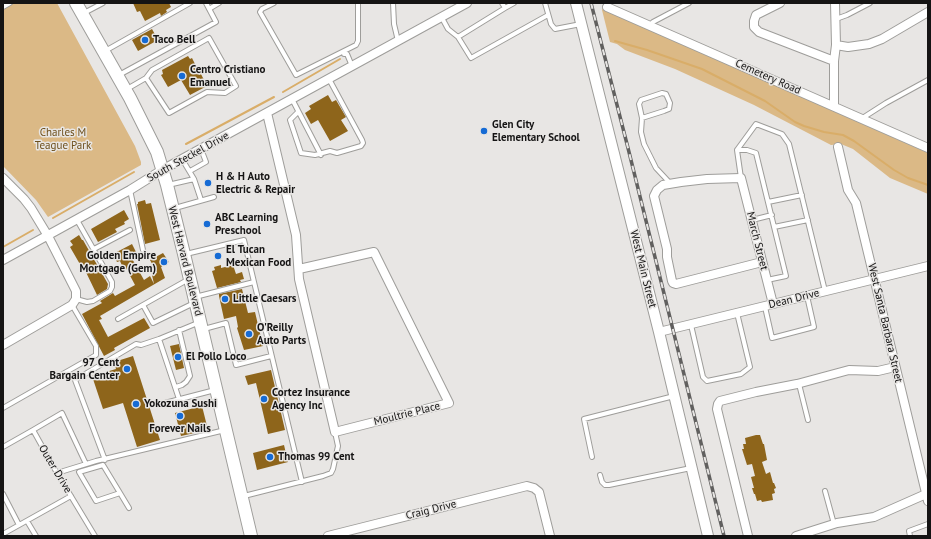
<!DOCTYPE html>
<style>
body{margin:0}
#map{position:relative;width:931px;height:539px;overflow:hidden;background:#e8e6e4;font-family:"PT Sans",sans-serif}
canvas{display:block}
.frame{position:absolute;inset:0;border:4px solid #151414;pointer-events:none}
</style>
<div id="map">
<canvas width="931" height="539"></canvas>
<div class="frame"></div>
</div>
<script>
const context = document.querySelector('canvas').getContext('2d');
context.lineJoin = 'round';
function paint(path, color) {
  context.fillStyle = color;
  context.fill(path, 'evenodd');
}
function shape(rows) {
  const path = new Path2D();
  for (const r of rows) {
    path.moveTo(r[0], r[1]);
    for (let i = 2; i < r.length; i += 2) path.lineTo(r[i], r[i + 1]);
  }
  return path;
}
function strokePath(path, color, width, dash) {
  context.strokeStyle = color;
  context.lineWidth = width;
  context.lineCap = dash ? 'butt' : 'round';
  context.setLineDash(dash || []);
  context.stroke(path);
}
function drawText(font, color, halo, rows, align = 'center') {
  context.font = font + ' "PT Sans",sans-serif';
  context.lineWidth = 3;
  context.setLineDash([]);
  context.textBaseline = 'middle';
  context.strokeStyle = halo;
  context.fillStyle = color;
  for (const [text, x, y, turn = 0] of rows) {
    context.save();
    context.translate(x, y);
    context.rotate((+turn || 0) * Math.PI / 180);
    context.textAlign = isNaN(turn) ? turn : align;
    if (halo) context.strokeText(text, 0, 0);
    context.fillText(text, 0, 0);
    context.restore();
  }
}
const green = shape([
 [3,3,57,3,135,146,141,162,141,165,48,217,36,200,3,166],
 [603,8,928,153,928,194,890,178,853,149,841,144,831,145,754,105,675,69,625,50,617,44,610,42,602,10]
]);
const stream = shape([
 [615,41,647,50,702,69,765,101,795,122,804,126,824,132,843,135,854,141,894,170,908,178,928,185],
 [283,92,340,59],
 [186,144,274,97],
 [53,218,134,172],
 [3,247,33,230]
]);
const building = shape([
 [133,3,169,3,171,7,166,10,167,12,161,16,160,13,145,21,140,11,137,12],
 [152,29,158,40,138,51,132,40],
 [188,56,190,59,192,58,195,64,194,65,199,75,201,74,207,86,190,95,181,80,168,87,161,75,163,74,162,70],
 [328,95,332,102,336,100,346,117,341,120,348,131,330,141,318,120,311,124,305,113,311,109,309,106],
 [145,200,146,204,151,203,160,240,145,244,137,204,138,204,138,202],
 [124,210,129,219,124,222,125,224,115,229,117,232,98,242,91,229],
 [79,235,82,240,83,240,108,284,107,289,97,295,83,266,81,266,70,247,73,245,70,241],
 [132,244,136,252,130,255,144,280,150,276,154,284,152,275,157,273,150,260,163,253,169,262,161,267,165,278,100,316,102,319,99,320,108,337,144,318,150,328,114,348,115,350,104,356,82,314,102,303,100,301,113,293,115,296,135,285,126,268,124,270,120,261,117,262,113,254],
 [221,265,221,268,233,265,236,274,242,272,244,279,240,280,241,282,217,288,212,271,215,270,214,267],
 [242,289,248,313,255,312,263,346,244,350,237,328,238,327,236,316,224,319,219,296,219,294],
 [179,344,184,368,176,370,170,346],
 [133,356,160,440,137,447,123,403,103,409,92,376,116,369,114,362],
 [271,370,285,430,268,434,256,383,248,385,245,376],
 [202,406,208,430,181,436,175,413],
 [756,435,760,435,763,444,764,444,767,460,762,462,766,474,770,472,773,483,774,483,776,488,774,489,775,493,772,494,773,500,762,502,761,500,757,501,755,494,754,494,752,488,754,488,751,477,755,476,752,464,747,465,742,449,744,449,743,444,746,444,745,438],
 [284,445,288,462,257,470,253,453]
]);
const service = shape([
 [274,3,262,9,260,12,296,75,356,45,358,41,358,3],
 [393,3,394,24,398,41],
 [545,3,551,24,555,29,581,24],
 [3,7,10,3],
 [505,8,514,3],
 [209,9,219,3],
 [84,13,103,3],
 [442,18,448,29,458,37,505,8,502,3],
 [836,19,847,15,870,3],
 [650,25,653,22,689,3],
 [458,37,471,58,548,15],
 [105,51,190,3],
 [344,54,347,54,352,66],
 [119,75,216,22,206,3],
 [127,89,146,78,152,70,209,38,236,86,225,93,207,92,169,113,146,78],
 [292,99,321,155],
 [298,112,290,120,301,153,315,155,330,151,337,153,361,146,363,143,362,140,329,79],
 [642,118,664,111,669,109,670,103,666,94,662,93,641,100,639,104,642,118,641,132,644,144,656,168,670,183],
 [861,119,886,103,928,80],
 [737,150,747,150,756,153,786,276,767,280],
 [182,159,194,179],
 [190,171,206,162,201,149],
 [741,178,737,150,756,124,782,134,789,144,825,291],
 [168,185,194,179,201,200],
 [130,190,143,250],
 [768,202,802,195],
 [175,208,214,197],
 [752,220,772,215],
 [774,227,808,220],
 [94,249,130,230],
 [186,254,244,240,254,282,195,297],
 [254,282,302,482],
 [76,299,87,302,93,301,110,291,112,287,112,282,77,220],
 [143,305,153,323,194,303],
 [765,307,772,338,814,327,807,296],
 [118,319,189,279],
 [691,325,703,377,707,381,741,374,750,367,737,313],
 [204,329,226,323,236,365,271,356],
 [159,339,179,399],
 [799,384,808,420],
 [176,387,182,385,186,382,190,376,179,330],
 [161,404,215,390],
 [3,408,96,355,96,346,72,305],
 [33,430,62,413,86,464],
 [3,447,33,430,57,473,95,536],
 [592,457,584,419,674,396],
 [105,460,75,380,136,344,141,345,159,339,200,322],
 [57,473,96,461,225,430],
 [600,475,602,482,605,485,609,485,691,468],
 [825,491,834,524],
 [120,493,96,501,79,472,103,465,120,493,129,508],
 [3,494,19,525],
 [244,496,323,476,331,473,333,469,338,446,335,432],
 [27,521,36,536],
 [3,534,71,496],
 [910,536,909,531,928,524]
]);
const minor = shape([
 [780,3,756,15,754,21,754,27,759,32,834,61],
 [607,7,928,148],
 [836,45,848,47,869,44,882,39,928,12],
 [834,106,834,61,836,45,835,3],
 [267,113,296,235,299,279,335,432,449,403,374,252,299,269],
 [838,147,848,190,856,203,928,501],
 [3,178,24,199,31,208,48,236,76,291,76,299,72,305,3,345],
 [3,260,130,190,162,170,467,3],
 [762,262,676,284,673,283,672,281,667,257,667,249,654,196,657,190,663,185,681,182,707,179,741,178,773,304],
 [659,332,928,266],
 [328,536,527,486,534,488,539,492,550,536],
 [748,536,717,409,718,404,720,401,756,392,797,384,849,370,878,371,895,367],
 [796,536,837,523,874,517,926,494]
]);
const tertiary = shape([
 [576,3,659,332,708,536]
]);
const primary = shape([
 [76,3,130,98,157,152,167,185,184,254,251,536]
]);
const rail = shape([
 [591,3,628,148,724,536]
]);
const markers = [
 [145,40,4,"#166bd4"],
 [182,76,4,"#166bd4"],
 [484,131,4,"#166bd4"],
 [208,183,4,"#166bd4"],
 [207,224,4,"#166bd4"],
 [218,256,4,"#166bd4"],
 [164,262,4,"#166bd4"],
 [225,299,4,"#166bd4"],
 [249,334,4,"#166bd4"],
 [178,357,4,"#166bd4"],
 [127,369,4,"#166bd4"],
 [264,399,4,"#166bd4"],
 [136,404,4,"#166bd4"],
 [180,416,4,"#166bd4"],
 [270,457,4,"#166bd4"]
];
const poiNames = [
 ["Taco Bell",153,40],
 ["Centro Cristiano",190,70],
 ["Emanuel",190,83],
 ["Glen City",492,125],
 ["Elementary School",492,138],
 ["H & H Auto",216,177],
 ["Electric & Repair",216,190],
 ["ABC Learning",215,218],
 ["Preschool",215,231],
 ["El Tucan",226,250],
 ["Mexican Food",226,263],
 ["Golden Empire",156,256,"right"],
 ["Mortgage (Gem)",156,269,"right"],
 ["Little Caesars",233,299],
 ["O'Reilly",257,328],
 ["Auto Parts",257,341],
 ["El Pollo Loco",186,357],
 ["97 Cent",119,363,"right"],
 ["Bargain Center",119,376,"right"],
 ["Cortez Insurance",272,393],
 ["Agency Inc",272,406],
 ["Yokozuna Sushi",144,404],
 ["Forever Nails",180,429,"center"],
 ["Thomas 99 Cent",278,457]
];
const streetNames = [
 ["Cemetery Road",768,77,24],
 ["South Steckel Drive",188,157,-29],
 ["March Street",757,241,76],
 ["West Harvard Boulevard",185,261,76],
 ["West Main Street",643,269,76],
 ["Dean Drive",794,299,-14],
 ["West Santa Barbara Street",885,323,77],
 ["Moultrie Place",407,414,-14],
 ["Outer Drive",55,469,59],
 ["Craig Drive",431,510,-14]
];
const parkNames = [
 ["Charles M",63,133],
 ["Teague Park",63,146]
];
paint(green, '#dbb986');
strokePath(stream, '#d9ad68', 2);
paint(building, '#8e651b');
strokePath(service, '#9e9d9a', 6);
strokePath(minor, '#9e9d9a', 10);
strokePath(tertiary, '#9e9d9a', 12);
strokePath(primary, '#9e9d9a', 14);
strokePath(service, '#fff', 4);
strokePath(minor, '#fff', 8);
strokePath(tertiary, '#fff', 10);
strokePath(primary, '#fff', 12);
strokePath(rail, '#61605f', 3.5);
strokePath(rail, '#e8e6e4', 2, [6]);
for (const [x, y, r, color] of markers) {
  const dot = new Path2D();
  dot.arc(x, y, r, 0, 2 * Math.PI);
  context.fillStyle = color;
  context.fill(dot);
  strokePath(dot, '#e8e6e4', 1.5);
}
drawText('bold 11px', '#151414', '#e8e6e4', poiNames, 'left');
drawText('11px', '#151414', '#e8e6e4', streetNames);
drawText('11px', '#6d4f1b', '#e8e6e4', parkNames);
</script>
